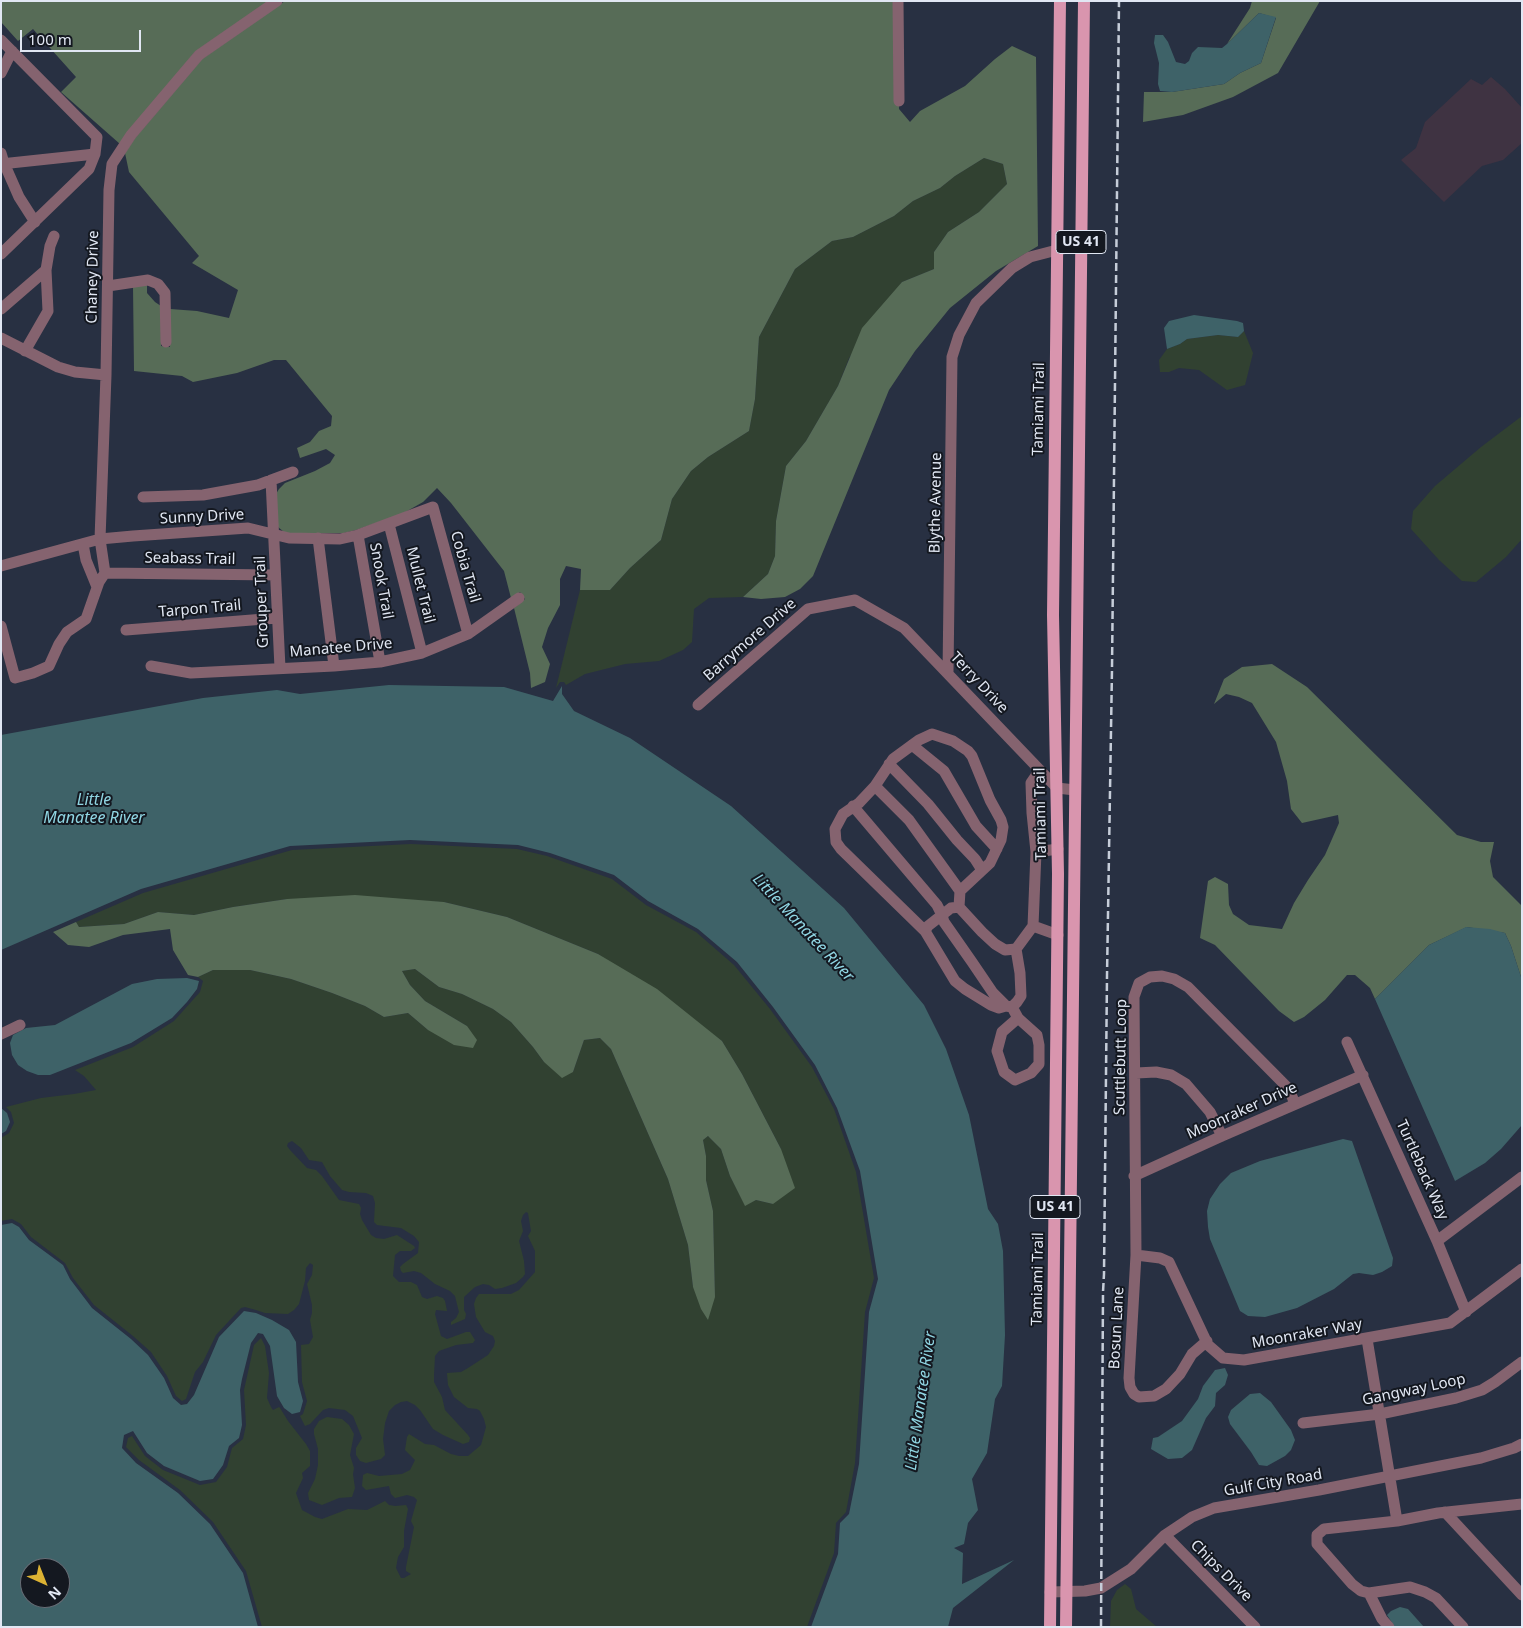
<!DOCTYPE html>
<style>
body{margin:0}
#map{position:relative;width:1523px;height:1628px;overflow:hidden;background:#283042;font-family:"Noto Sans",sans-serif}
canvas{display:block}
.frame{position:absolute;inset:0;border:2px solid #e1e7f3;pointer-events:none}
.north{position:absolute;left:20px;top:1558px;width:50px;height:50px;box-sizing:border-box;background:#141820;border:1px solid #666b74;border-radius:50%;rotate:136deg;font-size:14px;font-weight:700;line-height:20px;text-align:center;color:#e1e7f3}
.north::after{content:'';display:block;margin:auto;width:18px;height:22px;background:#dcb233;clip-path:polygon(50% 0,100% 100%,50% 72%,0 100%)}
.scale{position:absolute;left:20px;top:30px;width:121px;height:22px;box-sizing:border-box;border:2px solid #e1e7f3;border-top:0;padding-left:6px;font-size:15px;line-height:18px;white-space:nowrap;color:#e1e7f3;-webkit-text-stroke:4px #141820;paint-order:stroke}
</style>
<div id="map">
<canvas width="1523" height="1628"></canvas>
<div class="frame"></div>
<div class="north">N</div>
<div class="scale">100 m</div>
</div>
<script>
const context = document.querySelector('canvas').getContext('2d');
context.lineJoin = 'round';
function paint(path, color) {
  context.fillStyle = color;
  context.fill(path, 'evenodd');
}
function shape(rows) {
  const path = new Path2D();
  for (const r of rows) {
    path.moveTo(r[0], r[1]);
    for (let i = 2; i < r.length; i += 2) path.lineTo(r[i], r[i + 1]);
  }
  return path;
}
function strokePath(path, color, width, dash) {
  context.strokeStyle = color;
  context.lineWidth = width;
  context.lineCap = dash ? 'butt' : 'round';
  context.setLineDash(dash || []);
  context.stroke(path);
}
function drawText(font, color, halo, rows, align = 'center') {
  context.font = font + ' "Noto Sans",sans-serif';
  context.lineWidth = 4;
  context.setLineDash([]);
  context.textBaseline = 'middle';
  context.strokeStyle = halo;
  context.fillStyle = color;
  for (const [text, x, y, turn = 0] of rows) {
    context.save();
    context.translate(x, y);
    context.rotate((+turn || 0) * Math.PI / 180);
    context.textAlign = isNaN(turn) ? turn : align;
    if (halo) context.strokeText(text, 0, 0);
    context.fillText(text, 0, 0);
    context.restore();
  }
}
const industrial = shape([
 [1491,77,1505,89,1522,108,1522,143,1503,160,1482,166,1444,202,1401,160,1416,148,1425,122,1471,79,1482,85]
]);
const green = shape([
 [984,158,1003,164,1007,184,979,212,948,232,934,252,934,269,902,282,849,358,838,386,806,441,786,466,776,521,775,556,768,574,743,597,709,598,694,609,692,642,683,650,659,661,625,664,585,674,566,685,564,682,560,682,556,688,580,590,610,590,630,568,661,540,672,499,691,471,708,457,749,431,755,399,759,337,795,269,832,241,853,237,894,216,913,201,940,188,955,176],
 [1244,331,1253,353,1245,385,1227,390,1199,370,1179,368,1169,372,1160,372,1159,360,1167,349,1180,344,1187,339,1218,335,1238,337],
 [1522,416,1522,539,1506,557,1476,582,1462,581,1439,560,1411,529,1413,511,1435,486,1481,447],
 [411,844,517,849,547,856,612,879,646,905,696,932,734,965,770,1009,812,1067,834,1109,856,1172,874,1278,865,1312,855,1463,846,1512,836,1523,834,1553,807,1627,262,1627,246,1571,213,1522,180,1490,139,1460,126,1447,128,1438,132,1436,145,1456,163,1470,200,1485,216,1482,227,1467,232,1448,243,1439,246,1425,244,1390,254,1345,261,1338,265,1346,269,1373,267,1398,271,1407,273,1410,279,1407,280,1408,288,1421,306,1444,310,1451,310,1466,302,1473,303,1478,296,1493,302,1510,315,1517,322,1519,348,1509,367,1510,385,1501,389,1505,395,1506,406,1505,408,1509,404,1531,404,1547,398,1557,396,1568,401,1578,404,1578,411,1574,406,1571,406,1567,414,1527,411,1521,417,1500,414,1497,407,1495,395,1498,391,1494,389,1486,366,1490,362,1486,363,1475,367,1473,379,1476,402,1474,410,1470,415,1460,405,1450,407,1437,409,1434,425,1444,434,1445,451,1454,459,1456,468,1456,481,1445,486,1427,484,1419,480,1411,477,1409,468,1408,454,1397,448,1385,447,1373,461,1372,468,1368,488,1355,494,1346,495,1341,493,1336,485,1332,476,1317,474,1304,476,1298,479,1294,511,1294,519,1290,535,1272,535,1251,528,1236,531,1231,528,1213,526,1212,523,1215,521,1221,523,1231,519,1241,524,1261,525,1274,523,1277,516,1283,502,1288,495,1289,489,1285,483,1284,475,1287,464,1297,464,1310,466,1314,465,1319,451,1325,451,1322,456,1318,459,1312,455,1296,450,1291,435,1284,421,1273,414,1271,403,1273,401,1271,400,1267,403,1264,418,1253,419,1242,414,1236,401,1228,377,1225,374,1222,375,1203,373,1196,366,1193,349,1192,342,1190,330,1176,322,1162,309,1160,301,1148,292,1141,288,1143,287,1146,290,1150,307,1168,316,1170,322,1176,339,1200,359,1204,361,1208,360,1214,362,1220,371,1235,376,1238,384,1239,397,1235,414,1246,415,1248,411,1251,400,1251,395,1255,393,1276,399,1282,411,1282,417,1285,422,1297,427,1299,437,1296,443,1298,445,1301,447,1311,436,1310,435,1314,441,1336,447,1339,466,1332,470,1332,475,1340,473,1343,456,1345,439,1351,435,1356,434,1375,434,1382,442,1397,445,1410,468,1435,470,1438,469,1442,463,1444,443,1435,433,1429,420,1410,415,1405,407,1401,401,1402,395,1405,389,1411,385,1423,383,1439,385,1455,381,1459,366,1463,360,1461,356,1455,356,1448,362,1438,353,1416,345,1410,329,1408,323,1410,310,1424,305,1426,300,1416,303,1414,307,1401,302,1382,301,1345,309,1344,313,1337,310,1320,312,1313,312,1305,307,1284,312,1275,313,1265,310,1263,306,1268,305,1281,299,1304,294,1310,288,1314,265,1313,256,1310,245,1307,241,1308,216,1335,203,1362,195,1372,186,1399,182,1401,176,1396,167,1376,151,1352,133,1336,94,1305,73,1278,65,1263,31,1237,21,1224,12,1219,1,1221,1,1138,9,1133,14,1123,11,1112,6,1107,41,1098,74,1094,96,1090,84,1076,75,1070,133,1047,174,1021,200,992,203,981,198,977,213,970,250,970,291,979,332,993,365,1006,384,1017,408,1013,428,1030,467,1026,425,1001,410,985,402,971,415,969,439,987,462,994,493,1009,511,1022,533,1047,544,1062,573,1072,584,1040,600,1038,611,1049,668,1179,688,1245,693,1287,715,1297,713,1211,706,1180,706,1156,703,1140,708,1136,721,1149,730,1176,745,1205,756,1200,773,1204,781,1149,742,1074,722,1041,598,954,507,917,444,902,287,899,233,907,194,915,158,912,124,924,79,927,76,922,143,893,292,850],
 [327,1417,342,1419,349,1425,354,1434,350,1455,354,1468,353,1474,355,1488,352,1497,339,1498,322,1505,309,1500,308,1493,315,1479,318,1465,318,1449,314,1434,314,1429,319,1421],
 [1125,1584,1131,1589,1136,1609,1157,1627,1110,1627,1111,1601,1117,1590]
]);
const forest = shape([
 [1,1,269,1,195,52,120,144,61,92,76,77,33,29,18,41,1,22],
 [285,1,897,1,899,109,910,122,920,111,965,86,995,59,1012,46,1036,57,1038,246,996,271,950,308,915,351,889,390,813,576,800,589,785,597,761,599,743,597,768,574,775,556,776,521,786,466,806,441,838,386,862,328,902,282,934,269,934,252,948,232,979,212,1007,184,1003,164,984,158,955,176,940,188,913,201,894,216,853,237,832,241,795,269,759,337,755,399,749,431,708,457,691,471,672,499,661,540,630,568,610,590,580,590,581,569,566,566,560,579,560,605,548,628,542,647,550,664,545,682,531,688,530,673,514,608,525,599,520,592,511,598,504,571,451,503,437,488,423,502,402,514,356,530,344,533,288,533,284,532,278,527,276,494,279,489,285,483,315,471,330,463,335,455,326,449,300,458,297,448,310,442,319,431,331,426,332,416,286,360,274,360,237,373,193,382,182,376,134,371,133,286,147,285,147,293,155,302,161,306,161,346,170,347,170,309,197,311,229,318,238,290,192,263,199,256,129,172,125,153,135,138,202,59],
 [1252,1,1320,1,1278,73,1233,97,1183,115,1143,122,1144,92,1172,92,1224,84,1240,73,1261,63,1276,18,1259,13,1227,44,1250,8],
 [1272,664,1307,687,1457,835,1481,842,1494,842,1490,861,1493,877,1522,906,1522,980,1511,946,1505,933,1467,927,1429,945,1375,999,1370,988,1355,975,1347,975,1325,1000,1304,1017,1294,1022,1279,1011,1215,945,1200,938,1208,881,1215,877,1228,884,1229,905,1233,914,1249,925,1282,929,1294,903,1308,880,1325,855,1339,823,1338,815,1302,823,1291,809,1287,781,1276,742,1252,703,1239,697,1226,694,1214,704,1224,679,1242,667],
 [355,895,444,902,507,917,598,954,657,989,722,1041,742,1074,781,1149,795,1188,773,1204,756,1200,745,1206,730,1176,721,1149,708,1136,703,1140,706,1156,706,1180,713,1211,715,1297,708,1320,701,1309,693,1287,688,1245,668,1179,611,1049,600,1038,584,1040,573,1072,562,1078,544,1062,533,1047,511,1022,493,1009,462,994,439,987,415,969,402,971,410,985,425,1001,467,1026,477,1040,473,1048,454,1045,428,1030,408,1013,384,1017,365,1006,332,993,291,979,250,970,213,970,198,977,188,975,173,950,170,929,123,935,89,947,68,945,53,932,76,922,79,927,124,924,158,912,194,915,233,907,287,899]
]);
const water = shape([
 [1259,13,1276,17,1261,63,1240,73,1224,84,1172,92,1160,91,1158,84,1159,63,1154,43,1155,35,1163,35,1168,42,1176,62,1185,64,1189,61,1192,53,1198,47,1222,48,1227,44],
 [1194,315,1237,321,1243,323,1244,331,1238,337,1218,335,1187,339,1180,344,1167,349,1164,328,1169,321],
 [389,685,504,687,553,701,562,686,562,694,574,711,630,738,731,806,844,908,924,1005,946,1049,969,1115,988,1209,998,1224,1003,1251,1005,1335,1002,1386,995,1399,987,1453,972,1479,978,1510,968,1523,964,1544,954,1548,963,1553,962,1584,1014,1560,953,1608,948,1627,811,1627,838,1554,840,1523,849,1514,859,1464,869,1312,878,1279,860,1171,837,1108,815,1065,773,1007,737,962,698,929,648,901,614,875,550,853,518,845,410,840,290,846,141,889,1,950,1,735,203,698,277,690,300,694],
 [1466,927,1490,929,1505,933,1511,946,1522,980,1522,1125,1501,1149,1485,1163,1455,1181,1375,999,1429,945],
 [187,978,199,981,197,989,187,1002,172,1018,131,1043,50,1075,38,1075,27,1071,18,1065,12,1055,10,1043,13,1035,26,1028,55,1025,132,984,157,979],
 [1,1108,7,1113,10,1122,6,1131,1,1134],
 [1343,1139,1352,1141,1393,1258,1392,1266,1382,1272,1373,1275,1359,1273,1353,1274,1334,1289,1297,1308,1265,1317,1248,1316,1240,1311,1210,1239,1208,1227,1207,1211,1210,1199,1220,1184,1231,1173,1260,1161],
 [12,1223,19,1227,29,1240,63,1265,70,1279,92,1308,131,1339,148,1355,164,1378,173,1398,181,1405,187,1404,194,1395,219,1337,244,1311,256,1313,272,1320,289,1330,296,1342,298,1382,303,1401,300,1412,292,1414,284,1408,277,1396,270,1346,263,1334,258,1333,251,1343,242,1379,240,1390,242,1425,239,1438,229,1446,223,1465,213,1479,200,1481,164,1466,147,1453,133,1431,124,1435,122,1448,136,1463,178,1493,210,1524,243,1573,258,1627,1,1627,1,1225],
 [30,1568,60,1568,60,1598,30,1598],
 [1225,1368,1228,1375,1225,1385,1216,1393,1215,1406,1206,1418,1192,1450,1182,1458,1168,1459,1151,1449,1153,1438,1158,1437,1182,1421,1198,1399,1203,1386,1215,1370],
 [1260,1393,1271,1402,1291,1430,1295,1440,1291,1450,1285,1456,1267,1466,1259,1465,1251,1452,1230,1424,1228,1417,1231,1410,1250,1394],
 [1400,1607,1408,1609,1424,1627,1395,1627,1387,1615,1391,1611]
]);
const minor = shape([
 [898,1,899,101],
 [1,40,97,137,95,154,89,169,1,254],
 [1,73,12,51],
 [1,153,4,163,19,197,35,222],
 [1,164,95,154],
 [108,286,148,280,158,284,165,293,166,342],
 [1,309,46,270],
 [1,338,58,367,75,372,106,375],
 [25,351,48,311,46,270,50,246,54,236],
 [271,480,280,668],
 [143,497,203,495,258,485,293,472],
 [389,524,422,653],
 [358,535,380,662],
 [318,538,334,666],
 [83,544,86,560,97,587],
 [1,566,100,539,133,536,248,528,289,538,340,539,358,535,433,507,468,634],
 [105,573,275,575],
 [1,626,15,678,33,673,49,666,59,644,67,632,86,619,99,582,105,573,100,539,106,375,109,190,112,164,131,135,199,55,277,1],
 [126,630,277,618],
 [151,666,191,673,334,666,380,662,422,653,468,634,519,598],
 [948,673,952,357,959,335,976,303,1012,268,1030,257,1057,250,1081,245],
 [698,705,808,609,855,600,904,628,1057,788,1075,790],
 [912,745,944,771,976,826,997,849],
 [889,764,928,804,957,840,975,859,982,870],
 [875,786,909,820,960,891],
 [853,806,937,905,942,915,928,926,925,931,955,981,965,989,991,1005,999,1008,1006,1006],
 [1036,852,1032,813,1031,783,1040,770],
 [1033,926,1036,852,1058,849],
 [925,931,841,849,836,842,835,829,843,814,859,803,875,786,893,759,919,740,932,734,953,741,968,751,972,756,990,800,1001,820,1003,827,1001,840,990,863,960,891,959,907],
 [1016,949,1020,973,1021,996,1017,1002,1012,1007,1006,1006,993,993,972,962,944,922,942,915,951,908,959,907,982,932,995,944,1005,950,1016,949,1033,926,1058,935],
 [1012,1007,1018,1018,1037,1035,1039,1045,1039,1064,1031,1073,1015,1080,1004,1072,997,1051,1002,1032,1018,1018],
 [1,1034,20,1025],
 [1347,1042,1437,1241,1466,1312],
 [1136,1073,1156,1072,1171,1075,1186,1084,1210,1112,1222,1136],
 [1134,1176,1222,1136,1363,1075],
 [1437,1241,1522,1177],
 [1136,1255,1160,1258,1169,1262,1208,1345,1223,1358,1244,1360,1450,1323,1522,1269],
 [1367,1339,1397,1521],
 [1207,1341,1192,1354,1180,1374,1166,1389,1154,1396,1139,1397,1134,1394,1130,1387,1129,1378,1136,1255,1134,997,1139,983,1150,977,1162,976,1174,979,1188,987,1289,1089,1295,1104],
 [1303,1423,1380,1414,1456,1398,1482,1390,1495,1382,1522,1362],
 [1445,1512,1522,1595],
 [1165,1535,1255,1627],
 [1050,1592,1085,1591,1101,1588,1131,1569,1165,1535,1192,1517,1214,1508,1319,1490,1481,1458,1514,1448,1522,1444],
 [1369,1593,1410,1587,1425,1592,1436,1598,1463,1627],
 [1389,1627,1382,1619,1369,1593,1361,1591,1352,1584,1317,1544,1317,1535,1324,1529,1397,1521,1438,1513,1522,1504]
]);
const major = shape([
 [1050,1627,1058,874,1053,615,1060,1],
 [1066,1627,1084,1]
]);
const rail = shape([
 [1101,1627,1103,1292,1104,1274,1107,976,1112,669,1119,1]
]);
const shields = [
 [1081,242,50],
 [1055,1207,50]
];
const shieldNames = [
 ["US 41",1081,242],
 ["US 41",1055,1207]
];
const streetNames = [
 ["Chaney Drive",93,277,-89],
 ["Tamiami Trail",1039,409,-89],
 ["Blythe Avenue",936,503,-89],
 ["Sunny Drive",202,517,-3],
 ["Seabass Trail",190,559,1],
 ["Cobia Trail",465,567,74],
 ["Snook Trail",381,581,80],
 ["Mullet Trail",420,585,76],
 ["Grouper Trail",262,602,-92],
 ["Tarpon Trail",200,609,-5],
 ["Barrymore Drive",750,640,-41],
 ["Manatee Drive",341,648,-5],
 ["Terry Drive",979,683,47],
 ["Tamiami Trail",1041,814,-91],
 ["Scuttlebutt Loop",1121,1057,-89],
 ["Moonraker Drive",1242,1111,-24],
 ["Turtleback Way",1422,1170,66],
 ["Tamiami Trail",1038,1279,-89],
 ["Bosun Lane",1117,1328,-87],
 ["Moonraker Way",1307,1334,-10],
 ["Gangway Loop",1414,1390,-12],
 ["Gulf City Road",1273,1483,-10],
 ["Chips Drive",1221,1571,45]
];
const waterNames = [
 ["Little",94,800],
 ["Manatee River",94,818],
 ["Little Manatee River",803,928,47],
 ["Little Manatee River",921,1401,-82]
];
paint(industrial, '#3f3342');
paint(green, '#314131');
paint(forest, '#576c57');
paint(water, '#3e6268');
strokePath(minor, '#85636f', 11);
strokePath(major, '#d995ae', 12);
strokePath(rail, '#c6cdd9', 2.5, [8, 4]);
for (const [x, y, w] of shields) {
  const box = new Path2D();
  box.roundRect(x - w / 2, y - 11.5, w, 23, 4);
  context.fillStyle = '#141820';
  context.fill(box);
  strokePath(box, '#e1e7f3', 1);
}
drawText('bold 14px', '#e1e7f3', null, shieldNames);
drawText('15px', '#e1e7f3', '#141820', streetNames);
drawText('italic 16px', '#90d6e3', '#141820', waterNames);
</script>
